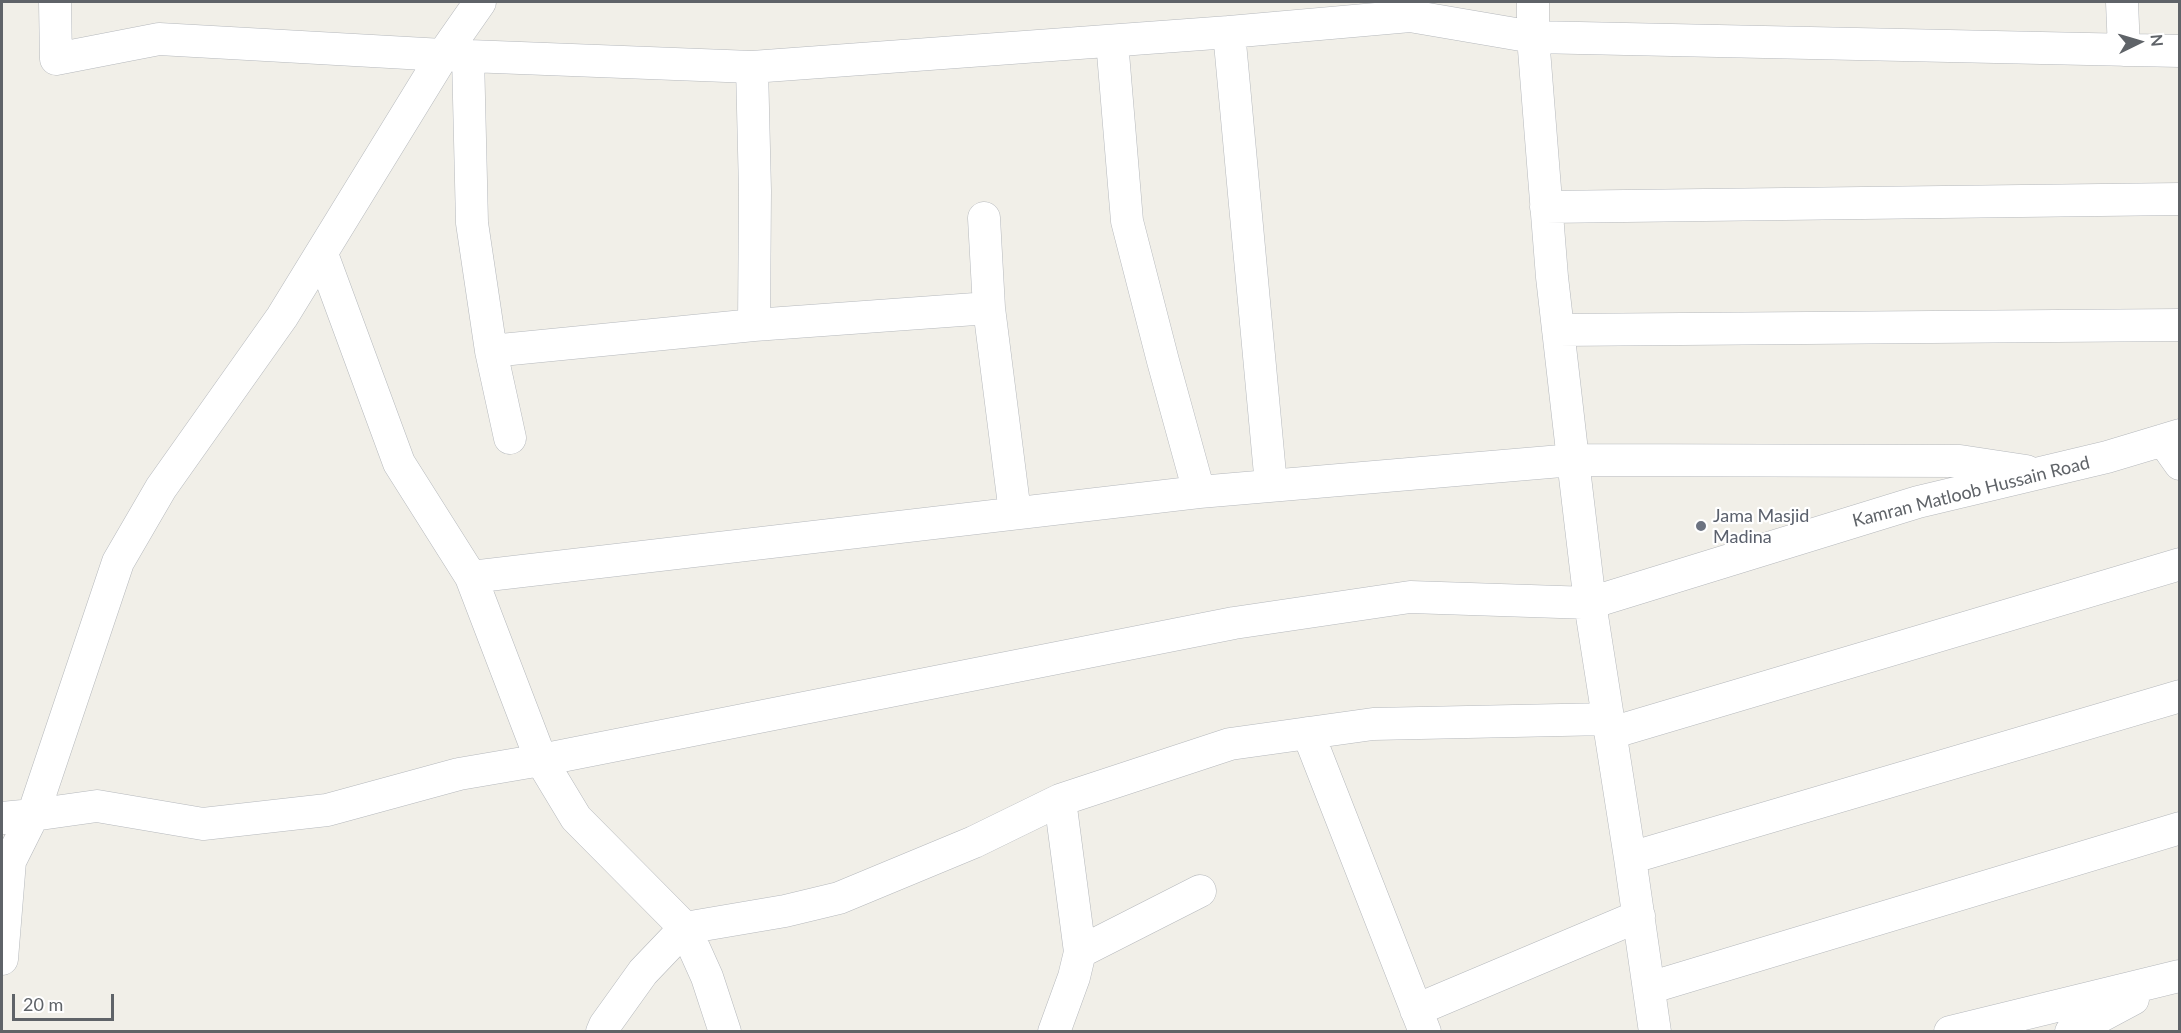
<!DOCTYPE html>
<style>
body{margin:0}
#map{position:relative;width:2181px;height:1033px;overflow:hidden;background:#f1efe8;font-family:Lato,sans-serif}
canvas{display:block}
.frame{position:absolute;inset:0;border:3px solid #5f6368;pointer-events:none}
.north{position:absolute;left:2109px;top:12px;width:60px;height:60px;-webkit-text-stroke:4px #fff;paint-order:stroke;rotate:85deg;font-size:16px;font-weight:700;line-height:24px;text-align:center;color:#5f6368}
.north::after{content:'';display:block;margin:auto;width:21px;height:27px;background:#5f6368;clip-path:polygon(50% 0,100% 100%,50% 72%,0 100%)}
.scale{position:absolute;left:12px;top:994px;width:102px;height:27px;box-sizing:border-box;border:3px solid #5f6368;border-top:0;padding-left:8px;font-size:18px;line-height:21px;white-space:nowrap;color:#5f6368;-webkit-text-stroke:4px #fff;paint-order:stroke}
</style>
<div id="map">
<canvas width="2181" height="1033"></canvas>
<div class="frame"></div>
<div class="north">N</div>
<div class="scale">20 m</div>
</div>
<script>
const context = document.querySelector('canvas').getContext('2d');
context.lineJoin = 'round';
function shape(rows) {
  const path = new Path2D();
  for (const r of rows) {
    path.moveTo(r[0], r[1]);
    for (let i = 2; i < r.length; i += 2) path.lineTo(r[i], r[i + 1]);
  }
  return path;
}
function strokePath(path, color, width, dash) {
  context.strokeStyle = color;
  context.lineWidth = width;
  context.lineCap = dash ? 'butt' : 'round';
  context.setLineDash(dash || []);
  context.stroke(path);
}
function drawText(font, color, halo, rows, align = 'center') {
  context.font = font + ' Lato,sans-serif';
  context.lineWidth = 4.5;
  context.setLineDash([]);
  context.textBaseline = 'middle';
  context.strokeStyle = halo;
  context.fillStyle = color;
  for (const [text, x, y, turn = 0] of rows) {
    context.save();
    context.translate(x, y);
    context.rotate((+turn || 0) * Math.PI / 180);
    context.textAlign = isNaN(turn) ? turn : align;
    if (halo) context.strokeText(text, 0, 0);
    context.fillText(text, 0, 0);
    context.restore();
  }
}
const street = shape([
 [55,2,56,59,159,39,443,55,752,67,1229,32,1410,16,1533,37,2180,51],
 [1533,2,1533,37,1552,277,1573,460,1590,603,1630,858,1655,1032],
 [2122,2,2124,50],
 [1229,32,1271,485],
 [1112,41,1127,221,1163,361,1199,492],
 [468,56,472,223,491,351,510,438],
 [752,67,755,191,754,325],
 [1546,207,2180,199],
 [984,218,989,308,1015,513],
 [322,254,399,463,471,577,541,760,576,818,685,928,707,977,725,1032],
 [1558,330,2180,325],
 [491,351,754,325,989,308],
 [2163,440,2180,464],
 [471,577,1199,492,1573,460,1960,461,2026,471],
 [1308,733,1425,1032],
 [1611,733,2180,564],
 [2,818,33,815,97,806,203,824,327,810,459,774,541,760,1234,623,1410,597,1590,603,1918,502,2107,457,2180,435],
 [1630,858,2180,696],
 [1080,952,1200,891],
 [2,959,10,861,33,815,118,562,161,488,282,317,443,55,480,2],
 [1649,988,2180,828],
 [1416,1010,1639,916],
 [602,1032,605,1025,643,972,685,928,785,911,839,898,974,842,1060,800,1230,744,1373,724,1608,719],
 [1054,1032,1074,977,1080,952,1060,800],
 [1950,1032,2179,976],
 [2071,1032,2133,999]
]);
const markers = [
 [1701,526,6,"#6b7280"]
];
const streetNames = [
 ["Kamran Matloob Hussain Road",1971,492,-14]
];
const worshipNames = [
 ["Jama Masjid",1713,516],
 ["Madina",1713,537]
];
strokePath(street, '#b5b8bc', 33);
strokePath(street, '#fff', 32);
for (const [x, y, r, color] of markers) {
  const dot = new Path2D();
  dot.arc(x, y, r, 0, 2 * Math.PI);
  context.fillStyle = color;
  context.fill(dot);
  strokePath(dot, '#fff', 2);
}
drawText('18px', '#5f6368', '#fff', streetNames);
drawText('18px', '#5b616d', '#fff', worshipNames, 'left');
</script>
